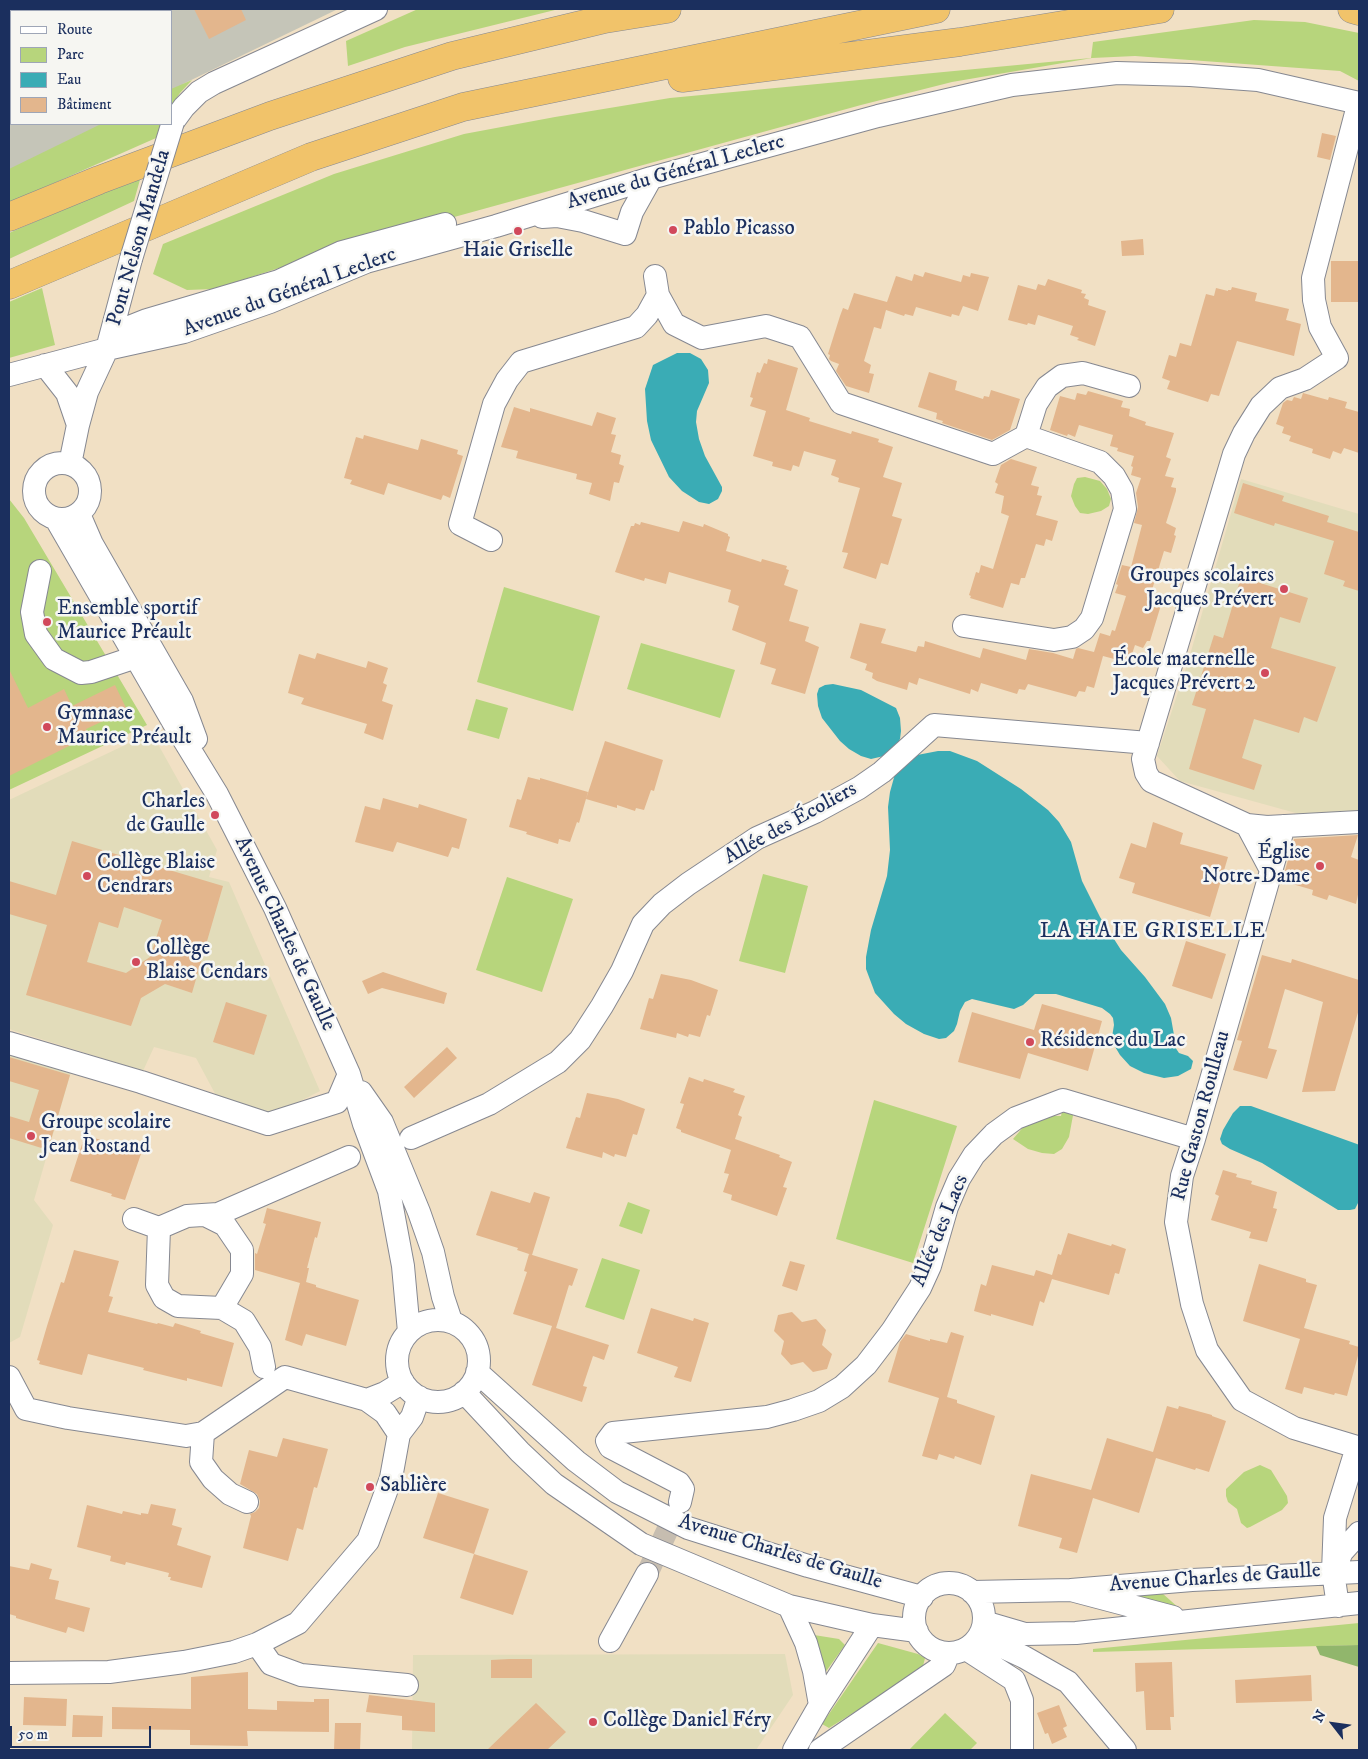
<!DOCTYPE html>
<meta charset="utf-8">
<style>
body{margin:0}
#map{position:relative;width:1368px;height:1759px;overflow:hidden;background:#f1e0c4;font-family:"IM FELL DW Pica",serif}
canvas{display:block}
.frame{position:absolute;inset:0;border:10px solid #1b2f5e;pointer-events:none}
.legend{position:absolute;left:10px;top:10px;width:162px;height:115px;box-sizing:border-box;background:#f6f6f2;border:1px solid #9ea6b7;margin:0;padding:6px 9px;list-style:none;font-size:15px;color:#1b2f5e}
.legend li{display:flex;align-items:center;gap:10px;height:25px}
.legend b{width:25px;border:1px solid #9ea6b7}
.north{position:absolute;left:1308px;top:1699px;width:50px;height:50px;-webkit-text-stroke:4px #f6f6f2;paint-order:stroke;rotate:300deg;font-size:14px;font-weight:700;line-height:20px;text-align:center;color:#1b2f5e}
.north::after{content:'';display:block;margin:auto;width:18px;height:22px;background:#1b2f5e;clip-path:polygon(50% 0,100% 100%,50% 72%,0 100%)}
.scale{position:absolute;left:10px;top:1726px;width:141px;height:22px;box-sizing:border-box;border:2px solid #1b2f5e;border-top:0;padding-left:6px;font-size:15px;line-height:18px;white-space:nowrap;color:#1b2f5e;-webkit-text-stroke:4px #f6f6f2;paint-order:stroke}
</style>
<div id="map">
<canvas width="1368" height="1759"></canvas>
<div class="frame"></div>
<ul class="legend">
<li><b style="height:6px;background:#fff"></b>Route</li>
<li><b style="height:14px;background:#b7d57c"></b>Parc</li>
<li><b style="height:14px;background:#3aacb5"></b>Eau</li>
<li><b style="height:14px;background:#e3b68d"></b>Bâtiment</li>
</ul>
<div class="north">N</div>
<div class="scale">50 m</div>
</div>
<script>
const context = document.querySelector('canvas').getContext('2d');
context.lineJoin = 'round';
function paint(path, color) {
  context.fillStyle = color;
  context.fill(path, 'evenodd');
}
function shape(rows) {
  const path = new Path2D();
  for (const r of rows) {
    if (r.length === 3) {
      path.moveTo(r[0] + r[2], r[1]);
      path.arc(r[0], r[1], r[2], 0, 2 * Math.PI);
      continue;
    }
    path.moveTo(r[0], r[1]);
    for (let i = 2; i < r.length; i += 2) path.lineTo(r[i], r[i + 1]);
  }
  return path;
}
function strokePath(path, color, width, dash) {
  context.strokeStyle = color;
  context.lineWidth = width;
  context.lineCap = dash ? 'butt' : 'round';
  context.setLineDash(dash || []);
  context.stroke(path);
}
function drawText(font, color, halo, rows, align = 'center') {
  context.font = font + ' "IM FELL DW Pica",serif';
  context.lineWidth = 5;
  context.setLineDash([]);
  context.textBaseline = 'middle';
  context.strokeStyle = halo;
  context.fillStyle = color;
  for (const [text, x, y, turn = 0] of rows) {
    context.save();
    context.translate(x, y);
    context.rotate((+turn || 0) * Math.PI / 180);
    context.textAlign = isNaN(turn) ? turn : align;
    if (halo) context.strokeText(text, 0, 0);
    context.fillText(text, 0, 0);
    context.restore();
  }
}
const built = shape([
 [1241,479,1359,514,1359,811,1303,815,1180,781,1157,756,1187,665],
 [140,738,159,746,217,850,209,877,229,882,320,1091,275,1114,219,1101,196,1058,154,1047,143,1071,9,1029,9,800],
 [9,1051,71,1072,34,1200,53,1225,20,1337,9,1343],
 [785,1654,793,1695,756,1750,412,1750,413,1655]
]);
const industrial = shape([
 [9,9,338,9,183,84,171,96,171,11,11,11,11,124,145,124,9,188]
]);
const green = shape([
 [418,9,559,9,405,47,348,66,346,41],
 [1254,20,1305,22,1359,33,1359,81,1340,71,1135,56,1092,58,952,82,861,105,338,249,214,289,187,290,153,274,163,244,334,174,464,134,555,117,670,98,1091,58,1093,42],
 [192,80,180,93,171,106,171,89],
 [101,124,161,124,156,138,9,203,9,169],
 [141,176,134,201,9,259,9,233],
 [42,288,55,345,9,358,9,302],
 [1085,477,1100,481,1107,489,1111,499,1109,506,1101,511,1088,514,1080,513,1075,506,1071,496,1074,484,1077,478],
 [9,499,24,518,147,725,9,790],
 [504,587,600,616,573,711,477,682],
 [641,643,735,670,720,718,627,689],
 [476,699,508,708,499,739,467,730],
 [763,874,808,886,785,973,739,961],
 [507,877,573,899,542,992,476,970],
 [874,1100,957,1126,913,1263,836,1239],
 [1063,1107,1074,1110,1069,1137,1062,1149,1054,1154,1042,1153,1028,1149,1013,1139,1025,1125,1048,1116,1061,1116],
 [628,1202,650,1210,642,1234,619,1226],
 [602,1258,640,1270,624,1320,585,1307],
 [1260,1465,1271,1470,1287,1496,1288,1503,1282,1510,1250,1527,1247,1528,1241,1523,1237,1509,1228,1502,1226,1496,1226,1489,1244,1472],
 [1125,1593,1162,1593,1180,1609],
 [1359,1623,1359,1645,1093,1652,1093,1649],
 [814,1635,839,1639,845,1645,822,1677],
 [878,1643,918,1654,925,1658,922,1670,829,1728,822,1724],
 [945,1713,977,1743,970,1750,909,1750]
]);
const forest = shape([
 [1359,1645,1359,1667,1320,1655,1316,1646]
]);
const water = shape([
 [677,353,690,353,701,359,708,370,709,383,697,411,696,422,699,439,705,456,722,487,722,491,718,499,709,504,699,502,682,491,669,477,651,440,647,421,645,389,653,365],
 [833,684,861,690,896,708,900,718,901,731,900,739,895,749,884,756,871,759,861,756,849,749,840,741,822,718,818,706,817,694,819,688,825,685],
 [938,751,950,751,977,761,1021,789,1048,810,1059,822,1071,842,1082,881,1100,917,1121,950,1145,977,1165,1004,1171,1018,1174,1035,1175,1047,1179,1053,1188,1056,1193,1061,1191,1069,1178,1076,1164,1078,1144,1073,1130,1066,1120,1055,1114,1045,1112,1037,1114,1025,1113,1018,1110,1014,1102,1008,1056,994,1035,994,1023,1005,1014,1009,972,999,965,1002,960,1011,957,1024,954,1031,946,1038,939,1039,924,1034,906,1024,894,1014,875,993,866,969,866,957,871,930,887,876,890,850,888,807,890,792,895,774,912,756],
 [1240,1106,1251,1106,1357,1144,1359,1145,1359,1201,1355,1209,1350,1210,1338,1210,1262,1163,1230,1149,1222,1144,1220,1139,1223,1130,1233,1113]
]);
const building = shape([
 [194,9,241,9,246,20,209,39],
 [1322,133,1336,136,1330,160,1317,157],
 [1143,239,1144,255,1122,256,1121,241],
 [1331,261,1359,261,1359,302,1331,302],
 [925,272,961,282,963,275,970,277,971,273,989,277,978,311,963,306,959,316,952,314,951,317,916,307,913,316,905,314,904,316,886,310,881,329,874,327,864,361,871,365,869,373,874,374,869,393,846,386,836,371,839,364,831,361,829,359,830,355,828,354,840,316,843,308,848,310,854,293,887,302,896,276,912,281,914,274,923,277],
 [1048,279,1082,290,1081,293,1086,294,1084,298,1089,300,1088,305,1106,311,1095,346,1077,340,1079,338,1070,335,1073,326,1038,315,1035,325,1028,323,1027,325,1008,320,1018,285,1036,290,1038,284,1045,286],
 [1232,287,1257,293,1255,301,1289,309,1286,320,1301,324,1294,356,1237,341,1219,396,1211,394,1208,402,1167,389,1170,381,1162,378,1169,355,1176,357,1180,343,1191,346,1206,294,1214,296,1216,288,1228,291,1228,290,1231,290],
 [768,359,798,368,786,410,810,418,809,421,851,434,852,431,879,439,878,442,893,447,883,477,902,483,892,516,902,519,888,565,881,563,876,579,843,568,848,553,842,552,860,488,838,482,839,478,831,475,836,460,804,451,799,467,793,465,791,471,772,466,773,462,753,456,766,411,750,406,753,398,750,397,757,372,760,373,764,363,767,364],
 [929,372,957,381,955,390,983,399,984,396,989,397,991,390,1020,399,1010,430,992,440,942,423,943,421,936,419,937,413,918,407],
 [1088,391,1123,401,1121,407,1130,409,1129,416,1146,422,1145,425,1174,433,1166,457,1171,459,1165,476,1174,478,1171,487,1176,488,1176,491,1166,523,1176,528,1174,535,1176,536,1171,553,1164,551,1151,593,1158,596,1156,604,1161,605,1150,641,1147,641,1143,648,1135,645,1129,663,1103,656,1094,688,1087,686,1085,692,1079,691,1076,697,1028,684,1025,690,1019,689,1017,694,981,683,978,692,971,689,970,694,919,678,917,685,909,682,907,690,877,681,872,678,873,673,865,670,867,664,850,658,860,623,886,629,881,643,916,652,918,646,924,647,925,641,980,658,983,648,1026,660,1029,649,1053,653,1073,659,1076,649,1078,648,1094,652,1100,633,1110,636,1112,630,1115,631,1126,596,1115,593,1118,585,1116,584,1122,565,1131,567,1142,525,1134,523,1138,507,1136,493,1141,478,1131,475,1133,467,1131,466,1134,456,1117,451,1118,448,1110,446,1113,435,1079,425,1075,437,1068,434,1067,436,1050,430,1060,396,1075,400,1077,393,1086,395],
 [1303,393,1328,400,1329,397,1347,402,1345,408,1359,412,1359,453,1344,448,1341,454,1333,451,1330,459,1312,453,1313,449,1289,441,1291,436,1282,433,1284,427,1276,424,1283,403,1287,400,1292,401,1294,397,1301,399],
 [514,407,530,412,530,408,592,426,597,412,616,418,611,434,616,435,611,452,621,455,619,464,624,466,619,483,614,482,610,501,589,494,592,483,576,479,577,474,516,458,518,451,501,447],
 [364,435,418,450,421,439,458,450,457,454,463,456,450,498,443,495,441,500,388,483,384,495,350,484,352,480,344,478,356,437,363,439],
 [1011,459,1037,467,1031,485,1039,487,1037,495,1042,496,1036,515,1058,521,1052,541,1046,539,1044,546,1036,544,1025,578,1021,578,1019,585,1011,583,1003,608,970,598,971,596,969,595,976,572,979,573,981,565,993,569,1009,516,1001,513,1004,496,995,493,998,484,995,482,1001,465],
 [1243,483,1284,496,1282,501,1329,516,1327,522,1359,532,1359,591,1343,586,1345,581,1324,574,1334,541,1275,523,1274,526,1234,513],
 [683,521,703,527,704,524,728,534,728,536,730,537,726,551,761,562,762,559,787,566,786,569,789,570,784,585,798,590,789,621,809,627,805,641,819,647,805,694,771,684,776,669,760,664,766,643,732,630,739,606,728,602,731,590,669,572,666,584,645,578,644,581,615,572,631,526,634,526,635,523,640,525,641,522,679,532],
 [1241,577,1308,598,1300,623,1280,617,1271,648,1336,667,1317,722,1304,717,1299,733,1254,719,1242,758,1262,765,1254,790,1189,769,1206,709,1192,705,1214,635,1223,638],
 [317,653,366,668,368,661,388,668,383,683,387,685,382,701,393,705,383,740,364,733,367,724,301,704,304,698,288,693,299,654,315,659],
 [9,669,28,708,64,689,72,706,115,685,127,710,86,729,89,736,9,776],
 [605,741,663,760,654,791,651,790,644,810,636,808,635,811,617,805,617,808,586,799],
 [528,777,540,780,540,778,588,792,579,823,577,822,570,842,559,839,558,844,526,834,527,832,509,827,517,799,521,800],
 [383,798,418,808,419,804,467,819,459,849,452,847,448,857,397,842,393,852,355,842,365,806,380,810],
 [1153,822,1183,833,1180,844,1228,857,1210,917,1132,893,1135,883,1119,878,1131,843,1146,848],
 [1358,835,1351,857,1359,860,1359,890,1356,904,1329,895,1327,900,1312,895,1313,890,1282,881,1294,839],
 [72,841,223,886,192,993,165,984,141,998,131,1026,26,995,47,925,9,914,9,881,56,895],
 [124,907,162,920,150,957,126,973,87,962,99,922,118,928],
 [1186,941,1226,954,1212,999,1172,986],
 [1262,955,1291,963,1292,959,1359,980,1359,1009,1335,1091,1302,1092,1323,1002,1285,989,1268,1048,1277,1050,1267,1079,1233,1070,1242,1041,1237,1040],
 [383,972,447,993,444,1004,382,988,368,994,362,981],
 [661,974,691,980,718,990,710,1016,707,1015,700,1037,689,1034,688,1037,677,1033,676,1038,640,1029,649,998,653,999],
 [226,1002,267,1015,254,1055,213,1042],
 [1042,1004,1102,1021,1088,1071,1028,1053,1020,1079,958,1062,972,1012,1034,1030],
 [447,1047,457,1058,414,1098,404,1087],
 [9,1057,70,1075,48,1150,9,1138,9,1116,29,1122,39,1090,9,1081],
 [689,1077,703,1082,704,1079,735,1089,733,1092,745,1096,738,1115,742,1117,735,1139,780,1155,779,1157,792,1162,783,1187,787,1188,777,1216,731,1200,732,1195,723,1192,729,1174,724,1173,731,1150,681,1132,681,1130,676,1128,684,1104,680,1103],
 [587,1093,618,1099,645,1109,637,1135,633,1134,626,1157,615,1154,614,1157,603,1152,602,1158,566,1148,576,1117,580,1118],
 [85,1135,126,1148,127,1146,142,1151,125,1200,111,1196,112,1194,70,1181],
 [1223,1170,1237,1174,1236,1177,1252,1181,1251,1184,1277,1192,1273,1208,1277,1209,1267,1242,1249,1238,1251,1232,1211,1220,1219,1196,1215,1194],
 [491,1191,530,1203,534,1192,550,1197,532,1255,517,1250,518,1248,476,1235],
 [267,1208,321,1222,317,1238,315,1237,307,1268,309,1268,306,1282,316,1285,316,1287,359,1300,346,1346,306,1334,302,1346,285,1340,300,1283,255,1270,255,1253,257,1254,266,1224,263,1223],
 [1068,1233,1111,1246,1112,1244,1126,1249,1119,1274,1115,1273,1109,1295,1052,1279,1044,1303,1040,1301,1033,1326,991,1314,991,1316,974,1311,981,1284,986,1286,992,1265,1034,1276,1036,1270,1052,1275,1058,1254,1061,1255],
 [74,1250,119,1261,109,1296,113,1297,108,1312,157,1324,158,1323,173,1327,175,1323,201,1331,200,1333,234,1343,222,1387,187,1378,187,1381,143,1370,144,1368,88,1354,82,1375,39,1364,40,1361,37,1360,47,1326,61,1282,64,1283],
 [529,1254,578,1269,572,1286,569,1285,556,1328,609,1345,604,1360,593,1356,583,1386,587,1387,582,1402,532,1385,552,1326,513,1314,527,1272,524,1271],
 [790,1261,805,1265,797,1291,782,1286],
 [1259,1264,1306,1279,1306,1282,1317,1285,1304,1328,1350,1341,1349,1344,1359,1347,1359,1352,1347,1396,1335,1393,1334,1395,1304,1387,1302,1394,1285,1389,1300,1339,1243,1321],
 [651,1308,693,1321,694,1318,709,1323,691,1382,674,1377,678,1367,637,1353],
 [792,1312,802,1322,816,1319,826,1330,822,1345,832,1354,827,1369,813,1372,803,1362,791,1365,781,1354,784,1341,774,1331,778,1315],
 [951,1332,964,1336,947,1397,957,1400,957,1403,995,1416,981,1465,955,1456,954,1459,939,1454,937,1460,922,1456,939,1398,888,1382,900,1342,906,1334,930,1341,930,1339,947,1343],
 [1167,1406,1178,1409,1179,1406,1212,1415,1212,1416,1226,1421,1209,1472,1196,1468,1195,1470,1156,1458,1139,1513,1093,1498,1077,1553,1059,1548,1062,1538,1018,1526,1031,1474,1091,1490,1107,1438,1153,1452],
 [283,1438,328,1449,317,1488,314,1487,303,1530,297,1528,288,1561,243,1548,251,1516,250,1514,255,1512,259,1508,260,1501,257,1494,240,1484,249,1450,277,1457],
 [438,1493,489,1509,474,1554,423,1538],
 [151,1504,176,1509,172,1525,182,1528,177,1545,211,1556,202,1588,170,1580,171,1577,168,1577,169,1573,126,1562,125,1565,110,1561,111,1556,77,1547,87,1505,122,1514,123,1511,141,1515,141,1513,148,1514],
 [474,1554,528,1571,513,1615,460,1598],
 [31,1563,52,1569,49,1579,59,1581,55,1599,90,1608,84,1632,68,1627,66,1633,16,1618,16,1616,9,1614,9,1566,29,1570],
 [509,1659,532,1659,532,1678,491,1678,491,1660],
 [1172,1662,1174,1717,1170,1717,1171,1730,1146,1730,1144,1691,1136,1692,1135,1663],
 [248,1672,248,1709,277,1710,277,1701,314,1702,314,1699,329,1699,329,1732,247,1731,248,1746,190,1745,190,1730,112,1729,112,1707,191,1709,191,1677],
 [1311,1675,1312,1701,1236,1703,1235,1680],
 [369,1695,435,1703,435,1732,402,1730,402,1716,366,1712],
 [24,1697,67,1699,66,1726,23,1725],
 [536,1703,566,1732,547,1750,487,1750],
 [1059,1705,1067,1726,1063,1728,1067,1737,1052,1744,1048,1733,1045,1734,1037,1713],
 [73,1715,103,1716,102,1737,72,1737],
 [335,1723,361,1723,360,1750,334,1750]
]);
const minorTunnel = shape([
 [647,1574,680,1503]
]);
const minor = shape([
 [1356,113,1313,278,1314,300,1320,327,1337,358,1305,379,1280,388,1261,406,1244,433,1234,454,1143,759,1146,773,1151,781,1247,825,1267,827,1359,822],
 [173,122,184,107,199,92,214,83,376,9],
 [542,217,557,216,583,221,625,234,632,212,651,178],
 [655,276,658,295,674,324,702,338,766,326,800,337,841,403,993,454,1026,436,1100,462,1114,476,1122,490,1125,509,1092,618,1084,629,1072,637,1054,640,964,626],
 [107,349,127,328,147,320,279,281,342,252,445,224],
 [45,365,67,393,78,425],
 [9,375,107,349,184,332,270,302,366,262,496,226,651,178,878,116,1012,85,1117,73,1190,75,1258,80,1359,103],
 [1026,436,1036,404,1047,387,1062,376,1083,373,1129,386],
 [62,491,28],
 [70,464,78,425,87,392,107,349,131,259],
 [79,514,92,544,182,701,196,739],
 [56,519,176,727,217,794,275,908,349,1074,364,1124,389,1191,403,1266,409,1332],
 [491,540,460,524,494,404,507,380,521,362,636,327,647,315,658,295],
 [40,571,32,612,36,634,54,659,81,673,91,672,136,657],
 [1247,825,1271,870],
 [1284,826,1194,1139,1182,1176,1176,1222,1192,1304,1207,1350,1242,1400,1294,1428,1357,1447,1335,1518,1333,1572,1338,1606],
 [9,1043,141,1082,268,1124,337,1102,349,1074],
 [361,1092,382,1122,419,1212,433,1252,443,1297,451,1321],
 [411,1138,489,1104,558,1062,580,1040,602,1006,622,971,643,924,662,904,688,884,757,838,815,812,859,788,882,772,934,725,1148,743],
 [205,1215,225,1225,242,1250,242,1274,222,1308],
 [134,1219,159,1228,157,1285,164,1298,178,1306,222,1308,244,1321,260,1347,264,1367],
 [159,1228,187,1216,218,1214,349,1157],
 [438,1361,41],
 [477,1372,576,1461,617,1492,688,1528,808,1566,922,1597],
 [9,1377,26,1409,68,1418,186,1436,203,1433,285,1377,367,1400,385,1393,403,1382],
 [464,1392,520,1452,554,1484,641,1544,789,1606,872,1625,917,1631],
 [367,1400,385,1413,399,1434],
 [203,1433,201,1462,213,1479,230,1494,247,1502],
 [680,1502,683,1489,679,1483,610,1447,607,1441,613,1433,767,1417,793,1410,819,1401,842,1387,866,1365,892,1331,920,1288,930,1266,947,1207,959,1179,974,1155,994,1134,1016,1118,1063,1100,1194,1139],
 [1334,1569,1342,1552,1359,1533],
 [949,1618,35],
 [1071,1590,1192,1580,1359,1572],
 [972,1592,1071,1590,1173,1617],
 [789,1606,806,1643,814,1671,820,1705],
 [984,1622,1025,1634,1076,1633,1359,1603],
 [979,1636,1024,1657,1068,1682,1125,1750],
 [610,1641,647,1574],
 [257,1644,271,1664,301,1675,407,1685],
 [966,1649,1014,1680,1022,1700,1022,1750],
 [9,1673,109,1672,184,1662,234,1652,257,1644,298,1623,368,1541,391,1478,399,1434,412,1417,419,1397],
 [794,1750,820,1705,872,1625],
 [820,1750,944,1665,949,1653]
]);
const highway = shape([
 [1352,9,1359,11],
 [682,78,960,42,1160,9],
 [9,217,99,180,270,116,452,56,605,19,667,9],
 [9,285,311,157,463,107,936,9]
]);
const minorBridge = shape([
 [131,259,173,122]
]);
const markers = [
 [673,230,5,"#d1495b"],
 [518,231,5,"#d1495b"],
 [1284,589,5,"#d1495b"],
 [47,622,5,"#d1495b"],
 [1265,673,5,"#d1495b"],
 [47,727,5,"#d1495b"],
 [215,815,5,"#d1495b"],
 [1320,866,5,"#d1495b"],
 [87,876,5,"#d1495b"],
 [136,962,5,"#d1495b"],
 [1030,1042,5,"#d1495b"],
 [31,1136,5,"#d1495b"],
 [370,1487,5,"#d1495b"],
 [593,1722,5,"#d1495b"]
];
const streetNames = [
 ["Avenue du Général Leclerc",676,173,-16],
 ["Pont Nelson Mandela",140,238,-74],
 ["Avenue du Général Leclerc",290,293,-20],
 ["Allée des Écoliers",791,824,-29],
 ["Avenue Charles de Gaulle",284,934,65],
 ["Rue Gaston Roulleau",1202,1116,-75],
 ["Allée des Lacs",941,1231,-68],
 ["Avenue Charles de Gaulle",780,1553,17],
 ["Avenue Charles de Gaulle",1215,1579,-4]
];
const poiNames = [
 ["Pablo Picasso",683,230],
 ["Haie Griselle",518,252,"center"],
 ["Groupes scolaires",1274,577,"right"],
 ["Jacques Prévert",1274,601,"right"],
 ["Ensemble sportif",57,610],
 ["Maurice Préault",57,634],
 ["École maternelle",1255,661,"right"],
 ["Jacques Prévert 2",1255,685,"right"],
 ["Gymnase",57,715],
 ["Maurice Préault",57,739],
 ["Charles",205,803,"right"],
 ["de Gaulle",205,827,"right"],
 ["Église",1310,854,"right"],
 ["Notre-Dame",1310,878,"right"],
 ["Collège Blaise",97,864],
 ["Cendrars",97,888],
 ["Collège",146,950],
 ["Blaise Cendars",146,974],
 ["Résidence du Lac",1040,1042],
 ["Groupe scolaire",41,1124],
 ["Jean Rostand",41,1148],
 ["Sablière",380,1487],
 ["Collège Daniel Féry",603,1722]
];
const neighbourhoodNames = [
 ["LA HAIE GRISELLE",1153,932]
];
paint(built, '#e2dcba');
paint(industrial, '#c5c5b8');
paint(green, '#b7d57c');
paint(forest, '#91b66c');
paint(water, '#3aacb5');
paint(building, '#e3b68d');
strokePath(minorTunnel, '#c6bdb0', 22, [22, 11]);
strokePath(minor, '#868891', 24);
strokePath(highway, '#868891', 29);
strokePath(minor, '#fff', 22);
strokePath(highway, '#f1c36a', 28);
strokePath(minorBridge, '#868891', 24, []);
strokePath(minorBridge, '#fff', 22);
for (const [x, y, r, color] of markers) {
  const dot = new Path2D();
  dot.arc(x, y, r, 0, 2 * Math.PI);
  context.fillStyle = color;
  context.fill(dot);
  strokePath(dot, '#f6f6f2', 2);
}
drawText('21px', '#1b2f5e', '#f6f6f2', streetNames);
drawText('21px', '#1b2f5e', '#f6f6f2', poiNames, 'left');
context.letterSpacing = '1px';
drawText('22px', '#1b2f5e', '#f6f6f2', neighbourhoodNames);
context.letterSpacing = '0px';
</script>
